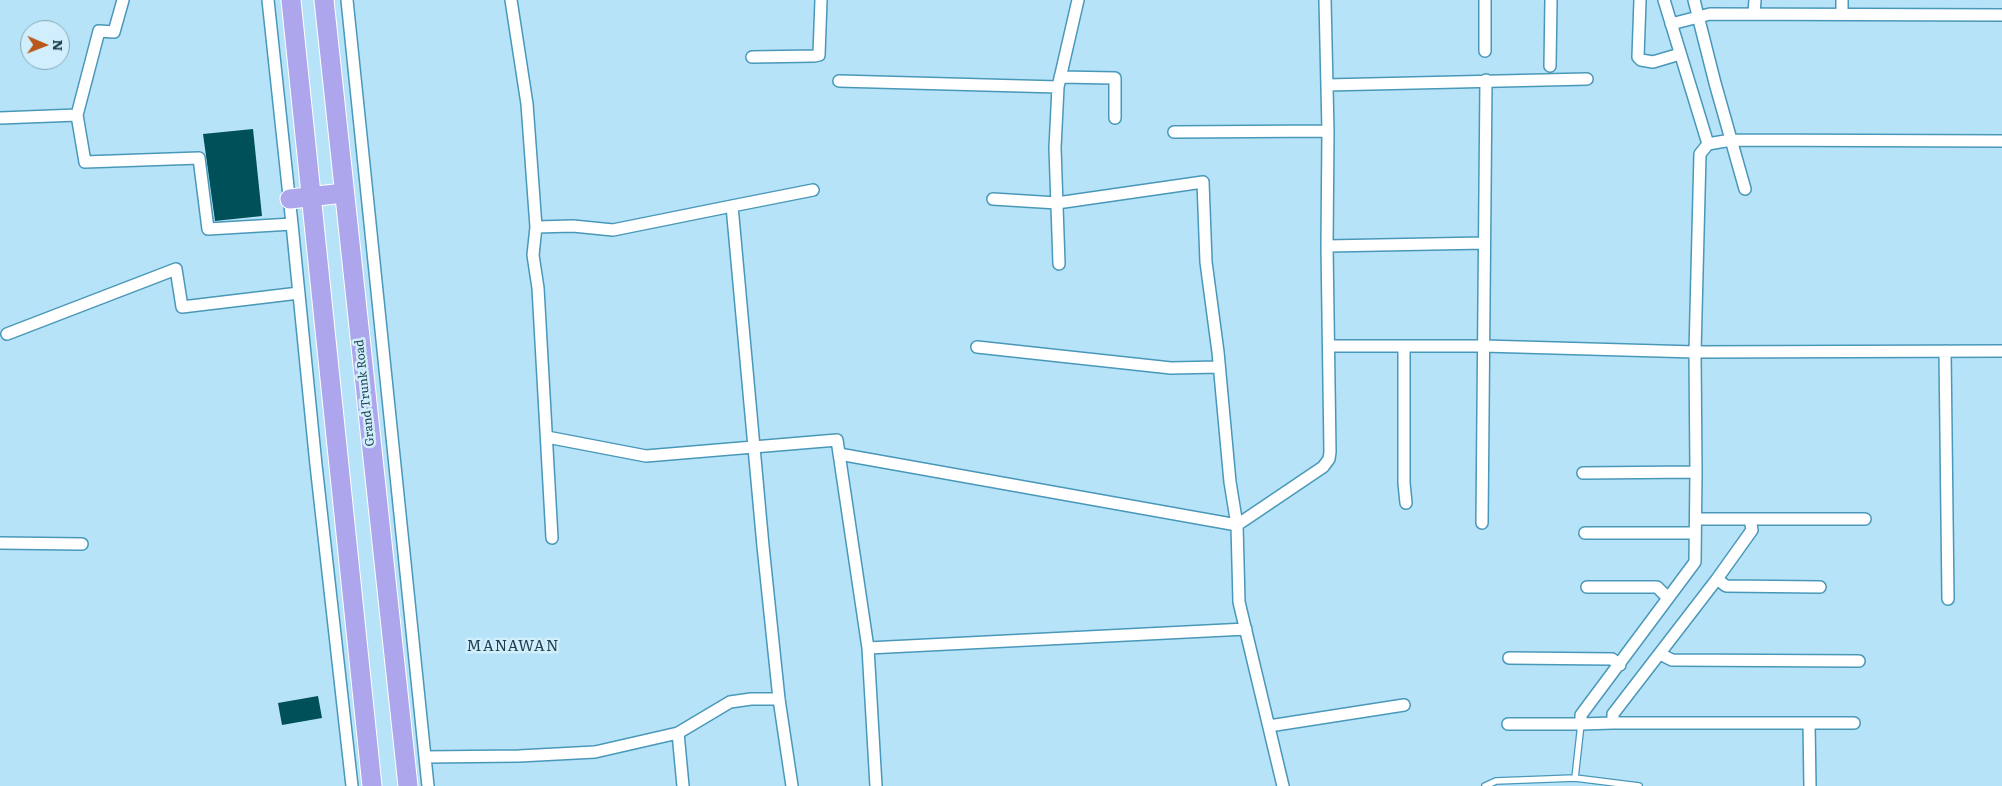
<!DOCTYPE html>
<style>
body{margin:0}
#map{position:relative;width:2002px;height:786px;overflow:hidden;background:#b6e3f8;font-family:Literata,serif}
canvas{display:block}
.north{position:absolute;left:20px;top:20px;width:50px;height:50px;box-sizing:border-box;background:#d0eefc;border:1px solid #88a8b6;border-radius:50%;rotate:91deg;font-size:14px;font-weight:700;line-height:20px;text-align:center;color:#1d3e4c}
.north::after{content:'';display:block;margin:auto;width:18px;height:22px;background:#b9581a;clip-path:polygon(50% 0,100% 100%,50% 72%,0 100%)}
</style>
<div id="map">
<canvas width="2002" height="786"></canvas>
<div class="north">N</div>
</div>
<script>
const context = document.querySelector('canvas').getContext('2d');
context.lineJoin = 'round';
function paint(path, color) {
  context.fillStyle = color;
  context.fill(path, 'evenodd');
}
function shape(rows) {
  const path = new Path2D();
  for (const r of rows) {
    path.moveTo(r[0], r[1]);
    for (let i = 2; i < r.length; i += 2) path.lineTo(r[i], r[i + 1]);
  }
  return path;
}
function strokePath(path, color, width, dash) {
  context.strokeStyle = color;
  context.lineWidth = width;
  context.lineCap = dash ? 'butt' : 'round';
  context.setLineDash(dash || []);
  context.stroke(path);
}
function drawText(font, color, halo, rows, align = 'center') {
  context.font = font + ' Literata,serif';
  context.lineWidth = 5;
  context.setLineDash([]);
  context.textBaseline = 'middle';
  context.strokeStyle = halo;
  context.fillStyle = color;
  for (const [text, x, y, turn = 0] of rows) {
    context.save();
    context.translate(x, y);
    context.rotate((+turn || 0) * Math.PI / 180);
    context.textAlign = isNaN(turn) ? turn : align;
    if (halo) context.strokeText(text, 0, 0);
    context.fillText(text, 0, 0);
    context.restore();
  }
}
const building = shape([
 [253,129,262,216,215,221,203,134],
 [318,696,322,718,282,725,278,703]
]);
const service = shape([
 [1581,724,1575,778,1639,786],
 [1485,786,1496,781,1575,778]
]);
const minor = shape([
 [268,0,292,224,316,465,352,786],
 [347,0,428,786],
 [511,0,527,104,536,227],
 [1640,0,1638,57,1641,60,1653,62,1680,54],
 [1664,0,1708,144],
 [1694,0,1715,83,1745,189],
 [1754,13,1755,0],
 [1842,14,1842,0],
 [1671,24,1710,14,2002,15],
 [1485,51,1485,0],
 [752,57,814,56,819,55,821,0],
 [1550,66,1551,0],
 [1060,77,1115,78,1115,118],
 [839,81,1058,87],
 [1327,85,1587,79],
 [77,115,85,162,199,158,208,229,292,224],
 [0,118,77,115,99,31,114,32,123,0],
 [1174,132,1328,131],
 [993,199,1057,203,1203,182,1206,262,1218,352,1230,482,1237,525,1239,602,1283,786],
 [732,206,813,190],
 [1327,246,1484,243],
 [1059,264,1055,148,1058,87,1078,0],
 [7,334,176,269,182,307,299,293],
 [1329,346,1484,346,1695,352,2002,351],
 [1404,346,1404,483,1406,503],
 [977,347,1171,368,1219,367],
 [1945,351,1948,599],
 [547,437,646,456,837,440,868,648,876,786],
 [839,454,1237,525,1323,467,1329,459,1330,452,1327,246,1328,131,1325,0],
 [1583,473,1696,472],
 [1696,519,1865,519],
 [1750,519,1752,530,1717,579,1613,714,1613,723,1854,723],
 [1482,523,1486,80],
 [1585,533,1695,533],
 [552,538,538,288,533,255,536,227,573,226,613,230,732,206,763,546,779,699,792,786],
 [0,543,82,544],
 [1717,579,1726,586,1820,587],
 [1587,587,1657,587,1668,598],
 [868,648,1246,629],
 [1660,654,1672,660,1859,661],
 [1509,658,1612,659,1620,665],
 [1809,723,1810,786],
 [1508,724,1581,724,1581,715,1695,562,1696,472,1695,352,1700,154,1708,144,1731,140,2002,141],
 [1581,724,1613,723],
 [1269,726,1404,705],
 [678,733,683,786],
 [425,757,519,756,595,752,678,733,730,702,751,699,779,699]
]);
const trunk = shape([
 [291,0,372,786],
 [324,0,408,786],
 [290,199,344,193]
]);
const streetNames = [
 ["Grand Trunk Road",365,393,-96]
];
const quarterNames = [
 ["MANAWAN",513,647]
];
paint(building, '#005059');
strokePath(service, '#4998b9', 8);
strokePath(minor, '#4998b9', 14);
strokePath(trunk, '#fff', 21);
strokePath(service, '#fff', 5.5);
strokePath(minor, '#fff', 11);
strokePath(trunk, '#aea6ec', 19);
drawText('12px', '#1d3e4c', '#d0eefc', streetNames);
context.letterSpacing = '1px';
drawText('15px', '#1d3e4c', '#d0eefc', quarterNames);
context.letterSpacing = '0px';
</script>
